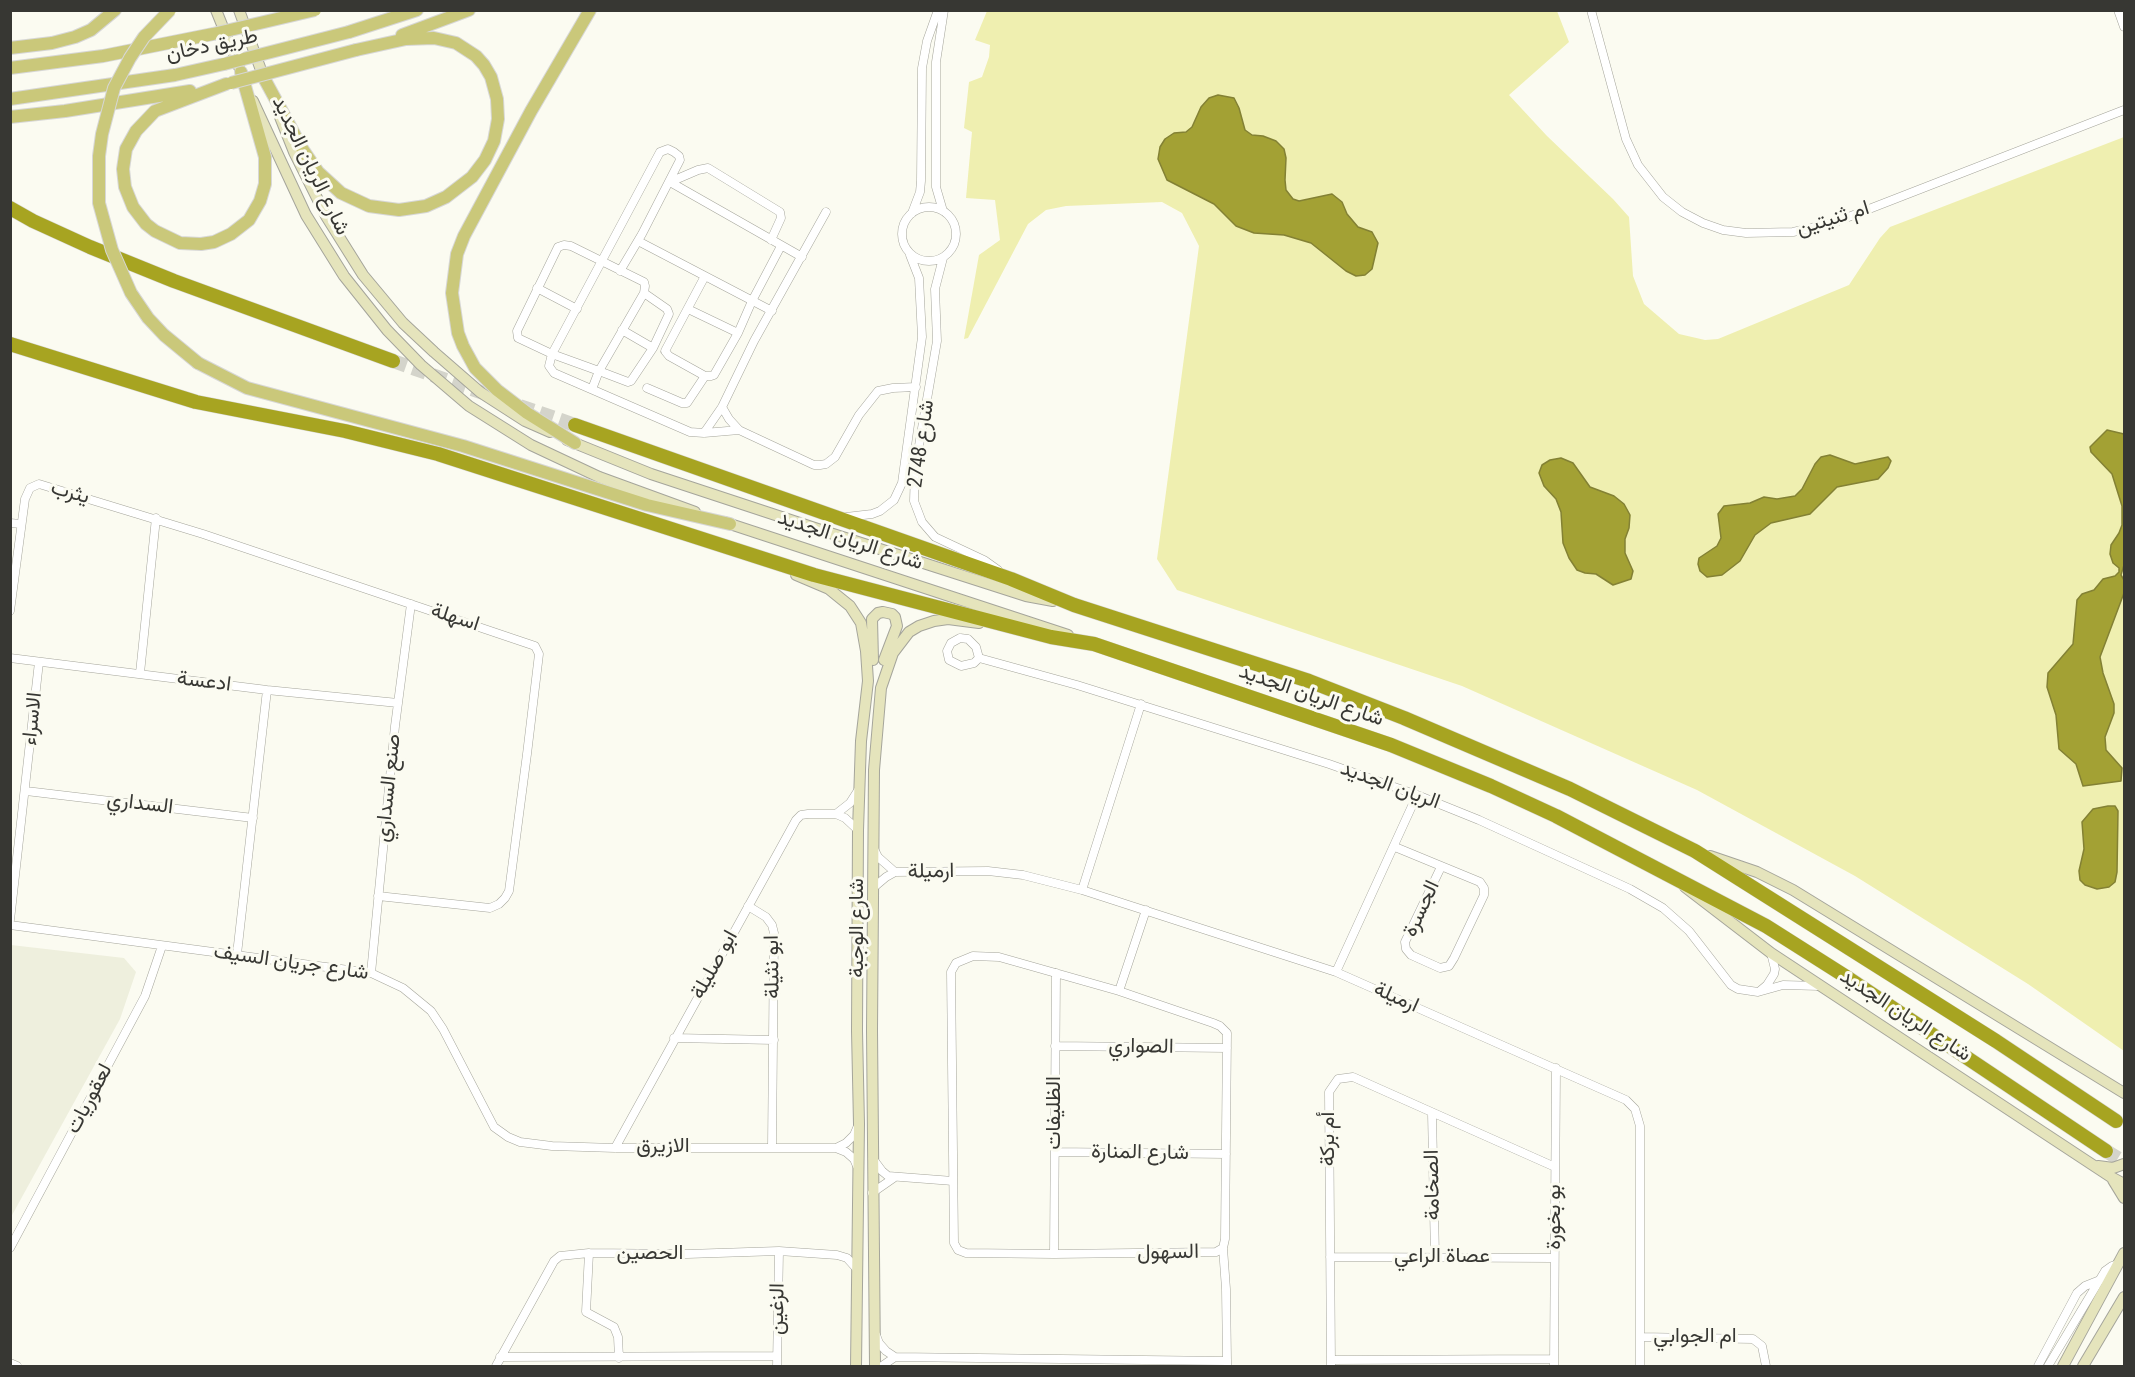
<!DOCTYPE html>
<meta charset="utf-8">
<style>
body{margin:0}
#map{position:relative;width:2135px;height:1377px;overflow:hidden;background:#fbfbf1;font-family:"Roboto Condensed",sans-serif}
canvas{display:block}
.frame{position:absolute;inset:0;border:12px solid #373733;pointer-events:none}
</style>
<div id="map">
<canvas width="2135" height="1377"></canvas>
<div class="frame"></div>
</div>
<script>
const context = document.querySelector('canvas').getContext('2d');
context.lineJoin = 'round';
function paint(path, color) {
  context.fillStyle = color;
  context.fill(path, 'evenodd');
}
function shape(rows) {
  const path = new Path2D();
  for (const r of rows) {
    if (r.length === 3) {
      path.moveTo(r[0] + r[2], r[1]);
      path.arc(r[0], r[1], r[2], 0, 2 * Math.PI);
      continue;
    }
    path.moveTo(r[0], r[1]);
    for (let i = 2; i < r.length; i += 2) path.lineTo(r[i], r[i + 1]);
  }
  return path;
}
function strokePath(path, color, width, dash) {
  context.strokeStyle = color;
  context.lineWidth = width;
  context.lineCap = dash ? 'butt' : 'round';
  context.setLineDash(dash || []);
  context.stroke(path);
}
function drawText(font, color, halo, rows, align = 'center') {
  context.font = font + ' "Roboto Condensed",Vazirmatn,sans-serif';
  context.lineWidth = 6;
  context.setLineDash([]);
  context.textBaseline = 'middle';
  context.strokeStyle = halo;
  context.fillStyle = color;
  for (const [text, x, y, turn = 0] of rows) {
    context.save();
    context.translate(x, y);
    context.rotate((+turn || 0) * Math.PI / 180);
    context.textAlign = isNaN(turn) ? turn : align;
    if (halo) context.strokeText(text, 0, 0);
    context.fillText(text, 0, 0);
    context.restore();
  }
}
const built = shape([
 [11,945,124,958,136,972,120,1019,11,1217]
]);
const green = shape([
 [987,11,1557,11,1569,42,1509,95,1547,136,1613,199,1629,217,1633,276,1644,304,1679,334,1705,340,1718,339,1849,285,1880,238,1890,227,2124,137,2124,1051,2028,984,1855,876,1697,790,1462,686,1177,590,1157,559,1199,246,1182,213,1162,202,1066,206,1046,210,1028,224,968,338,964,339,979,255,1000,240,995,200,966,198,972,132,964,128,969,82,982,77,989,57,990,45,975,40]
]);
const water = shape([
 [1218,95,1234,98,1239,108,1245,130,1252,135,1263,136,1276,141,1284,149,1286,158,1285,180,1286,190,1293,199,1299,201,1332,194,1342,202,1347,214,1358,227,1372,232,1378,243,1372,269,1365,275,1356,276,1346,271,1311,243,1284,235,1254,233,1236,226,1214,204,1167,180,1158,159,1160,147,1165,139,1174,133,1186,132,1192,127,1201,107,1209,98,1218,95],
 [2107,430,2124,434,2124,565,2121,575,2124,580,2124,593,2100,657,2103,673,2114,704,2114,713,2105,737,2106,750,2122,768,2121,781,2083,786,2076,764,2059,749,2056,715,2047,687,2048,673,2073,644,2077,600,2082,594,2094,590,2103,579,2115,576,2119,572,2119,568,2113,563,2110,554,2111,545,2119,533,2122,525,2122,506,2112,474,2091,452,2090,447,2107,430],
 [1830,455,1855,464,1888,457,1891,461,1888,468,1878,479,1837,487,1810,514,1771,523,1755,535,1740,561,1722,575,1707,577,1700,571,1698,564,1699,558,1717,546,1721,538,1718,514,1724,506,1750,503,1764,497,1777,499,1795,496,1802,489,1815,464,1821,457,1830,455],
 [1561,458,1573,463,1590,487,1614,496,1624,504,1630,515,1629,528,1625,539,1625,553,1633,571,1631,579,1613,585,1596,574,1585,573,1577,570,1569,558,1563,543,1561,512,1556,499,1544,486,1539,473,1542,465,1550,460,1561,458],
 [2108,806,2115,806,2118,811,2117,872,2115,882,2109,887,2097,889,2085,885,2080,880,2079,871,2084,849,2082,822,2093,809,2108,806]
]);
const highwayTunnel = shape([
 [393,361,483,393],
 [520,406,575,425],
 [2106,1151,2124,1162]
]);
const street = shape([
 [1591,10,1626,139,1638,165,1663,197,1682,212,1703,223,1723,230,1746,233,1793,232,1833,223,2124,110],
 [2118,10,2124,27],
 [670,182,698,170,708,168,780,212,781,218,771,240],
 [670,182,802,257],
 [929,234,27],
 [943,211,936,187,936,62,944,10],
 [912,213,920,192,921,181,922,68,927,41,938,10],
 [638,241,772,311],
 [943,258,935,289,937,341,915,469,914,501,922,522,935,537,984,560,998,570],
 [620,271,642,234,680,160,679,156,674,152,668,149,660,152,552,354,549,366,554,373,690,432,704,433,739,430],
 [705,276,665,351,669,356,705,376,711,376,714,375,738,333,752,301,781,246],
 [537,288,577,309],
 [688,309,738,333],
 [622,330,653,348,669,314,667,309,644,293],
 [647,388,682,403,687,403,705,376],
 [592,389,599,371,644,293,645,286,644,282,571,246,564,245,558,247,517,331,518,338,552,354,599,371,628,382,631,381,653,348],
 [722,407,729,419,739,430,814,465,820,465,826,464,835,457,859,415,878,391,893,388,916,387],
 [704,433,722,407,754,341,826,212],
 [846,517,872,514,880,511,894,500,902,483,922,337,919,278,910,255],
 [10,523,21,524],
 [10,611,25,499,30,488,39,484,203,534,535,646,539,654,527,754,509,891,505,898,499,904,490,908,378,896],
 [960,638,968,639,976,647,979,658,974,663,961,666,949,660,947,651,951,643,960,638],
 [10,658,267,690,398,703],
 [979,658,1077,685,1329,764,1417,795,1479,820,1630,889,1663,908,1689,931,1731,985,1738,989,1758,992,1783,985,1819,986],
 [140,673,156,518],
 [26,791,253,818],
 [836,814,850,803,859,789],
 [1395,847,1480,882,1484,888,1484,895,1454,958,1449,966,1440,968,1411,955,1406,949,1405,942,1441,867],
 [874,849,878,857,895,872],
 [873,888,886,877,895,872,988,871,1023,875,1082,890,1336,972,1626,1100,1635,1109,1640,1126,1640,1366],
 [1082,890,1141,704],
 [748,906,766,917,772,925,774,933,772,1147],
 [10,920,39,662],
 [10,925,371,973,403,988,431,1011,443,1029,494,1127,508,1137,520,1142,552,1146,615,1148,836,1148,846,1152,854,1159,857,1166],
 [237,954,267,690],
 [1336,972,1417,795],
 [371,973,395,726,411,604],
 [1761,990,1767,985,1774,974,1775,969,1771,953],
 [1119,991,1146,910],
 [674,1038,774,1040],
 [1055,1046,1227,1048],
 [1432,1113,1435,1257],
 [615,1148,796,820,801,815,808,814,836,814,845,818,858,830],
 [836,1148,846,1143,854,1135,857,1128],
 [1055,1152,1226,1154],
 [873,1159,882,1171,888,1176,953,1181],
 [872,1193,895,1177],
 [10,1248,145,996,162,946],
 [1223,1248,1216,1252,1054,1254,966,1253,958,1250,954,1243,951,972,956,963,973,956,999,957,1119,991,1213,1023,1220,1026,1227,1033,1225,1239,1223,1248,1226,1289,1227,1361],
 [589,1253,586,1312,614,1327,618,1337,619,1358],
 [1054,1254,1056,973],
 [1330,1257,1554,1258],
 [876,1335,879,1343,886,1351,895,1357,1227,1361,1227,1366],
 [1640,1337,1753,1339,1762,1346,1766,1366],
 [500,1357,777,1356],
 [1331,1360,1554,1359],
 [10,1363,17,1366],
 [496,1366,554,1261,560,1256,589,1253,687,1254,779,1251,837,1255,847,1258,856,1268],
 [777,1366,779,1251],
 [882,1366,895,1357],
 [1331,1366,1329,1092,1338,1079,1353,1077,1555,1167],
 [1554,1366,1556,1068],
 [2038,1366,2077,1293,2085,1286,2100,1280],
 [2048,1366,2105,1271,2112,1266,2118,1264]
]);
const secondary = shape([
 [216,10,239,67],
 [239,10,265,81],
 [253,101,306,215,344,276,387,330,421,365,469,406,531,445,599,477,695,512],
 [280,117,294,152,326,216,363,275,403,323,434,352,480,392,525,421,550,432],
 [567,440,651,474,830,533,1026,596,1053,601],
 [724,522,1068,635],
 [796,575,829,589,850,606,861,623,866,651,868,681,861,741,858,830,857,1031,859,1124,856,1366],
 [873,660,872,619,878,613,883,612,892,614,895,617,897,626,884,660],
 [1710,856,1757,872,1793,890,2124,1093],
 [1685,887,1771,953,1821,986,2111,1177,2124,1184],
 [2098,1166,2113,1168,2124,1164],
 [2113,1180,2124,1198],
 [875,1366,872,1030,874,770,881,688,893,653,909,632,919,626,934,621,948,619,979,623],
 [2063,1366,2124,1253],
 [2083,1366,2124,1297]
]);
const primary = shape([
 [349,32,417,10],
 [402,35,469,10],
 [10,48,52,43,75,37,91,30,115,10],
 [10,68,103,56,213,34],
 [265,80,303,150,318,172,341,193,369,206,399,210,426,206,446,197,472,177,485,160,494,141,498,119,497,99,491,77,484,65,476,56,456,43,434,38,406,39,356,50],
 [226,84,155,111,136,131,126,149,123,169,125,187,133,207,146,224,155,231,180,243,201,244,214,242,231,234,249,220,260,201,265,184,265,157,241,72],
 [10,99,175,75,224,64],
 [10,117,65,111,190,91],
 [198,363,247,388,463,446,647,505,730,524],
 [575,443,527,413,497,390,475,368,463,346,458,333,452,293,457,254,464,236,531,111,590,10]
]);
const highway = shape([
 [10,208,33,221,90,247,174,281,393,361],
 [10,344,196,402,345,431,438,454,814,575,1051,637,1094,644,1391,745,1491,786,1556,816,1766,926,1848,978,2106,1151],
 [575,425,1011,579,1074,605,1309,681,1404,718,1570,789,1695,851,1996,1041,2116,1121]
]);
const primaryBridge = shape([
 [170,10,144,37,130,58,114,88,102,134,99,156,99,203,112,250,131,293,148,318,164,335,198,363],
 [213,34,315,10],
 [224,64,349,32],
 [231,83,356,50]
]);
const streetNames = [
 ["طريق دخان",212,46,-12],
 ["شارع الريان الجديد",310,166,64],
 ["ام ثنيتين",1833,219,-17],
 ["شارع 2748",922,444,-82],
 ["يثرب",70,493,16],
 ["شارع الريان الجديد",850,541,18],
 ["اسهلة",455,618,18],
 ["ادعسة",204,682,7],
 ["شارع الريان الجديد",1311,696,19],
 ["الاسراء",33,719,-84],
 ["الريان الجديد",1390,786,20],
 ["صنع السداري",389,788,-84],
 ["السداري",140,804,7],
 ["ارميلة",931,872,-1],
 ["الجسرة",1422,909,-65],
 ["شارع الوجبة",858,928,-90],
 ["شارع جريان السيف",291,963,8],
 ["ابو صليلة",715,965,-61],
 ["ابو نثيلة",773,967,-91],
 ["ارميلة",1396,998,24],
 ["شارع الريان الجديد",1905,1016,33],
 ["الصواري",1141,1047,1],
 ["لعقوريات",90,1099,-62],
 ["الظليفات",1055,1113,-90],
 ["أم بركة",1329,1139,-90],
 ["الازيرق",663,1147],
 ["شارع المنارة",1140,1153,1],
 ["الصخامة",1433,1185,-91],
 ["بو بخورة",1555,1217,-90],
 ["السهول",1168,1253,-1],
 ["الحصين",650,1254],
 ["عصاة الراعي",1442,1257],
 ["الزغين",778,1309,-89],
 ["ام الجوابي",1695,1337]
];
paint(built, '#eeefdd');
paint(green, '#efefb0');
paint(water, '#a3a134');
strokePath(water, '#838134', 1.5);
strokePath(highwayTunnel, '#d4d4cb', 14, [14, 7]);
strokePath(street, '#a5a59b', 9);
strokePath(secondary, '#a5a59b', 12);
strokePath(primary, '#d7d7d6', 14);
strokePath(highway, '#d7d7d6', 15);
strokePath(street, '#fff', 8);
strokePath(secondary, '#e5e4bc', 10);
strokePath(primary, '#cac87a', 12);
strokePath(highway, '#a7a421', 14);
strokePath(primaryBridge, '#d7d7d6', 14, []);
strokePath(primaryBridge, '#cac87a', 12);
drawText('21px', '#373733', '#fbfbf1', streetNames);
</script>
